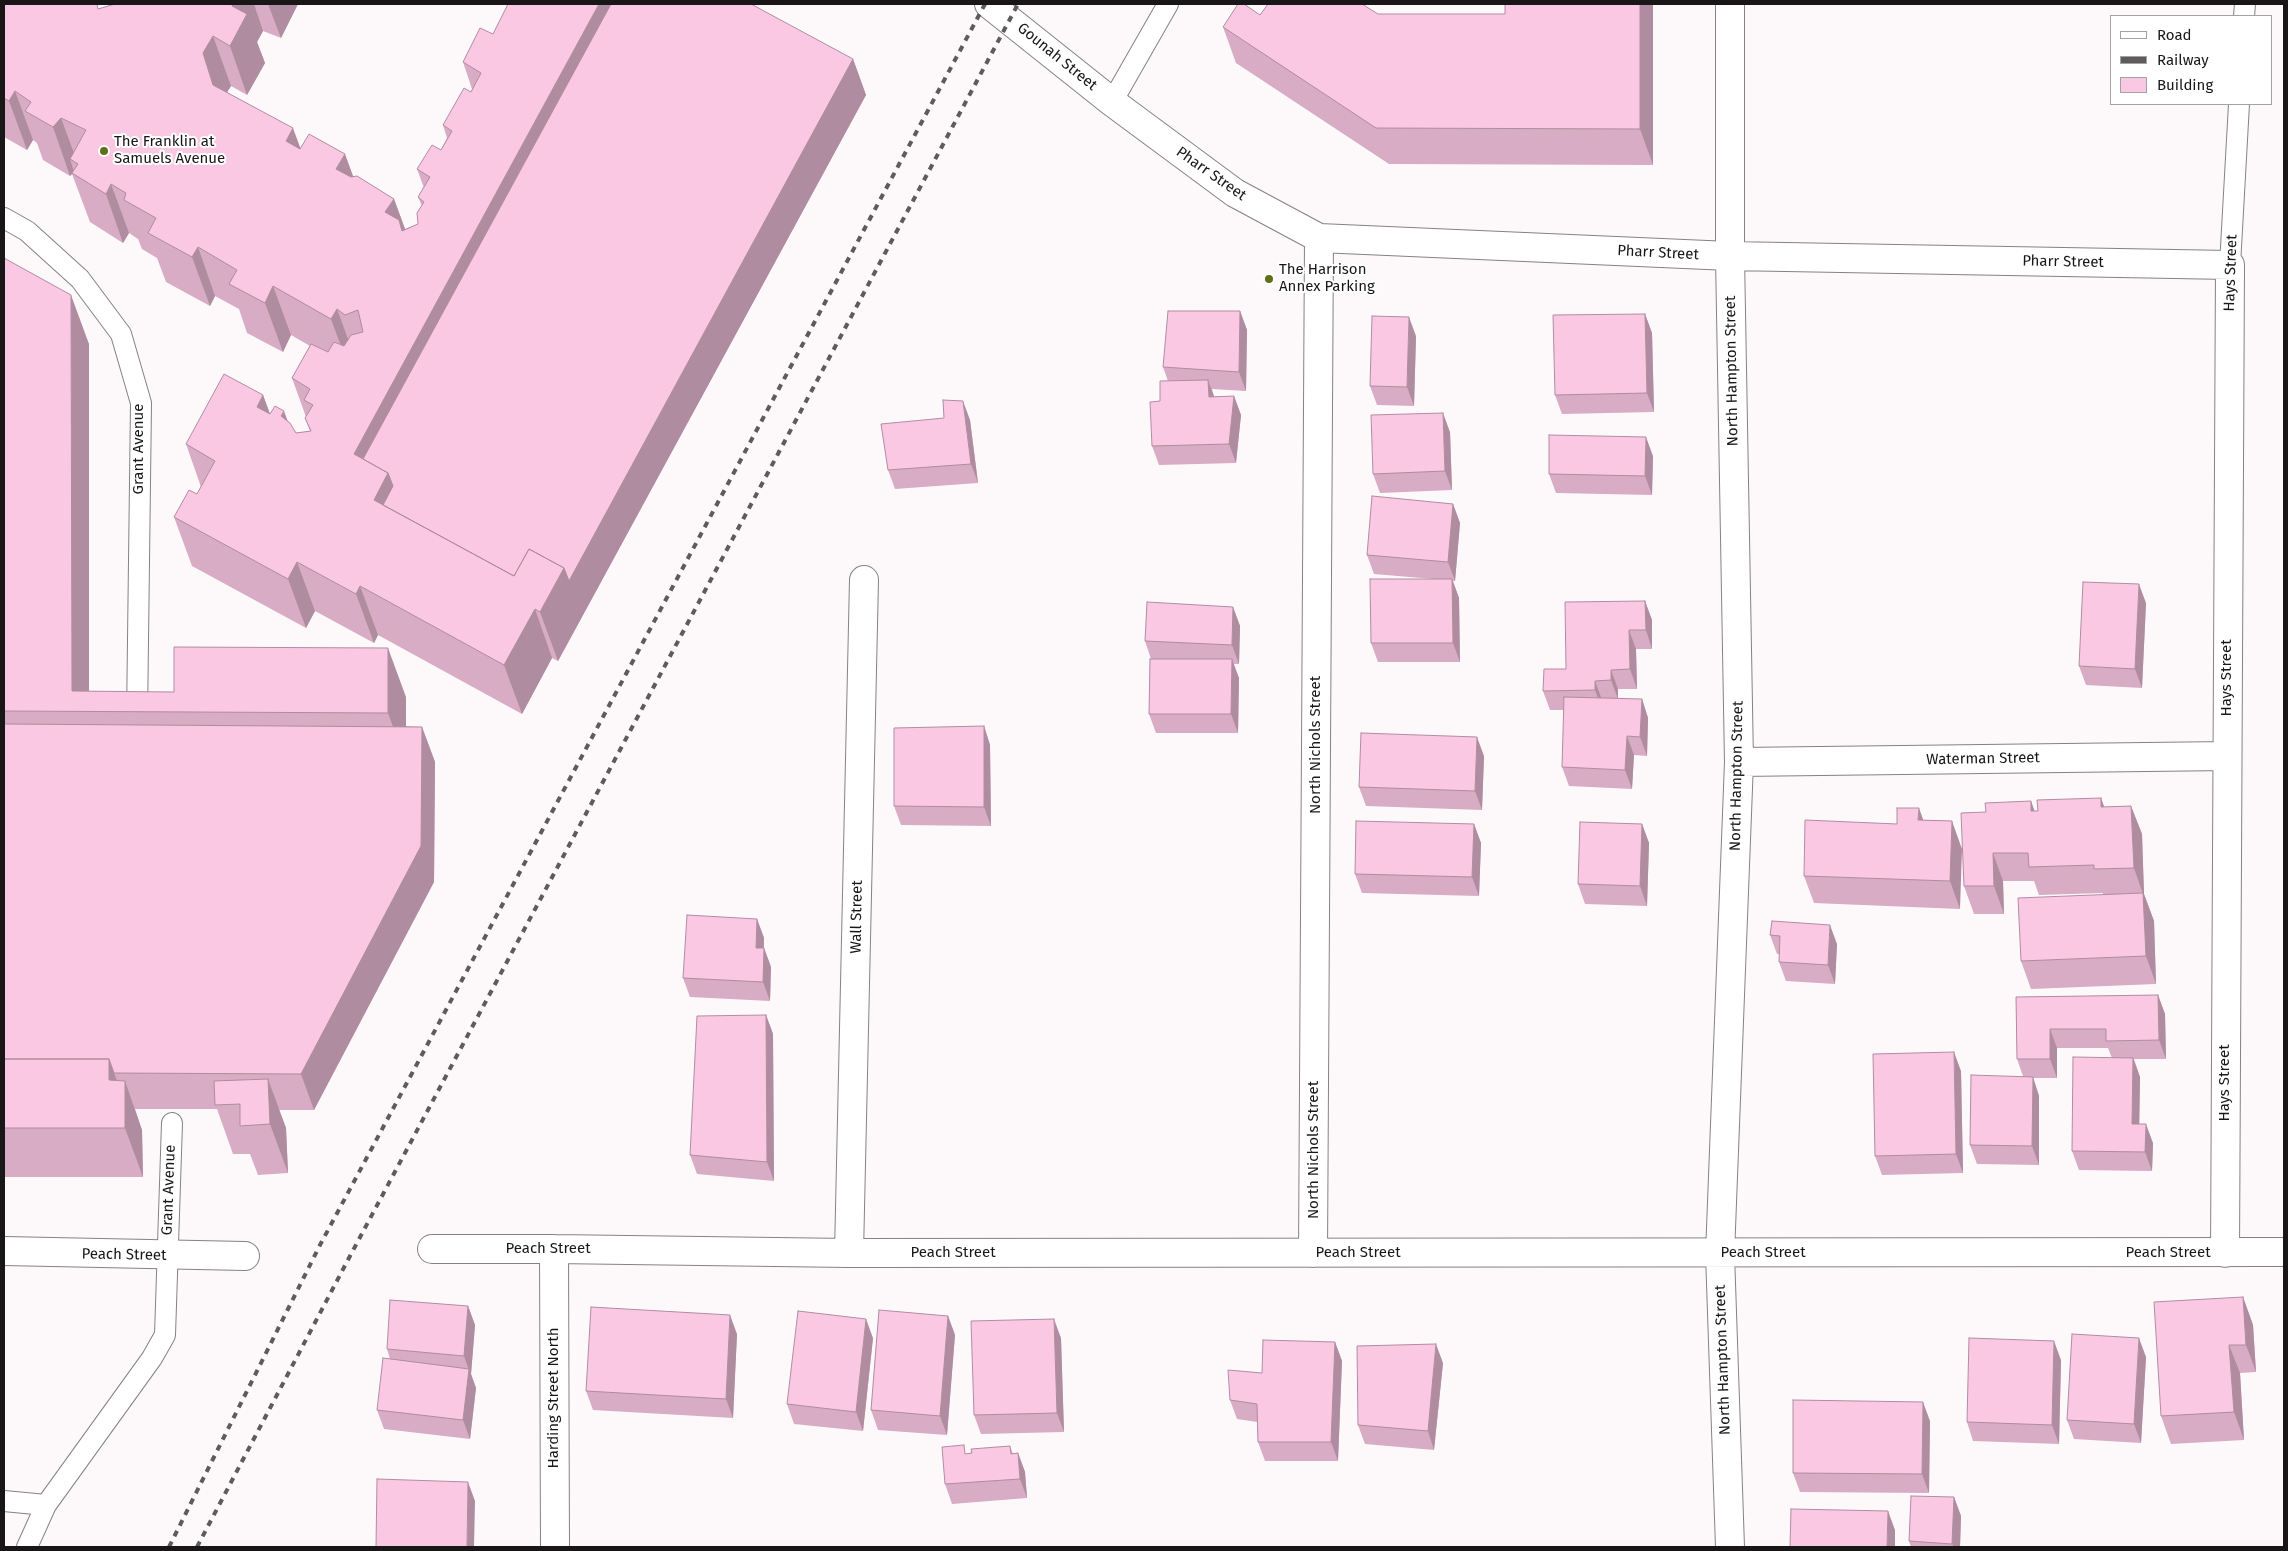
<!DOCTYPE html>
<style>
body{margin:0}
#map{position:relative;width:2288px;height:1551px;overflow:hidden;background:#fdf9fb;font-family:"Fira Sans",sans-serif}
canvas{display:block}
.frame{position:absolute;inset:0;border:5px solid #181617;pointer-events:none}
.legend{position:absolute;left:2110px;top:15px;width:162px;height:90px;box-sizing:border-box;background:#fff;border:1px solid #a3a2a2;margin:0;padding:6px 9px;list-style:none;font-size:15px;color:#181617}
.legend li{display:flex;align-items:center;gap:10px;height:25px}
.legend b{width:25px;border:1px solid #a3a2a2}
</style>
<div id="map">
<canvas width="2288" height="1551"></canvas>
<div class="frame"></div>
<ul class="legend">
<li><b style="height:6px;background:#fff"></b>Road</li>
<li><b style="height:6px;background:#5e5b5c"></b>Railway</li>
<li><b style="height:14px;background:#fbc8e4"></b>Building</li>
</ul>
</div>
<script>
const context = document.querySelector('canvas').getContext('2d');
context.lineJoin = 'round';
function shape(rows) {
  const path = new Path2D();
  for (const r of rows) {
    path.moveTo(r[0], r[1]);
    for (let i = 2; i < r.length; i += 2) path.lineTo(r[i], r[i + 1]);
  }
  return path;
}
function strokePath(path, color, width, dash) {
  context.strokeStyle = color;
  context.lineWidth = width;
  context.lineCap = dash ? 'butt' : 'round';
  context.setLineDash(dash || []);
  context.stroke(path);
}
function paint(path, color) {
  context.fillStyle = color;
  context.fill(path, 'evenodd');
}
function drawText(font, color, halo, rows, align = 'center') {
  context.font = font + ' "Fira Sans",sans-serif';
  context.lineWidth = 4;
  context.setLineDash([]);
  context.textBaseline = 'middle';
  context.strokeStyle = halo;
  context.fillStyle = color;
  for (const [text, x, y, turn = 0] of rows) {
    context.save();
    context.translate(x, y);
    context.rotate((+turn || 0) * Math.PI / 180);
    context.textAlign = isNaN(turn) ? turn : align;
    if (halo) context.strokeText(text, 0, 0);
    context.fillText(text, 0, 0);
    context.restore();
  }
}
const lane = shape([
 [2244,16,2245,4],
 [1112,102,1168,4],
 [4,218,27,231,80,279,121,334,141,403,137,719],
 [2230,265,2239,104],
 [4,1501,46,1505],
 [27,1547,46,1505,152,1358,165,1335,172,1123]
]);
const street = shape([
 [989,4,1112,102,1235,193,1319,238,1730,256,2230,265,2225,1253],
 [1739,762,2227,756],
 [432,1249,554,1249,849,1253,2284,1252],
 [554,1249,555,1547],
 [4,1251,245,1256],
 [849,1253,864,580],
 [1313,1253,1319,238],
 [1730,1547,1720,1254,1739,762,1730,256,1730,4]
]);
const rail = shape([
 [169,1547,320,1245,985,4],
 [197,1547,350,1256,1018,4]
]);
const wall = shape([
 [4,4,98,9,114,4,298,4,281,38,263,31,257,42,265,63,247,95,231,86,227,92,300,149,394,199,405,229,418,224,422,206,418,197,424,188,417,169,441,150,447,138,443,125,471,92,472,89,463,62,493,34,519,5,853,59,866,95,558,661,552,658,522,714,378,635,374,643,315,611,306,628,192,566,174,517,197,494,201,487,186,444,263,395,270,414,287,421,296,433,310,431,305,418,306,417,292,378,310,346,291,335,283,352,247,333,239,309,215,296,210,306,166,282,157,258,142,249,138,239,129,233,123,243,90,222,72,174,70,176,43,160,37,143,33,140,27,150,4,137],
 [1505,4,1653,4,1653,165,1389,164,1236,63,1223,27,1260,15,1505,14],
 [4,258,89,344,89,691,406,697,406,726,422,727,435,762,434,882,314,1110,279,1110,286,1128,288,1173,258,1175,250,1154,233,1154,217,1109,135,1109,142,1130,143,1177,4,1177],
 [1240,311,1247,330,1246,391,1212,389,1214,397,1234,396,1241,415,1236,463,1159,465,1152,446,1160,401,1168,381,1163,367],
 [1645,314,1652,333,1654,412,1562,414,1555,395],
 [1416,336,1414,406,1377,405,1370,386],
 [970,420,978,483,895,489,888,470],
 [1450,432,1452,490,1380,493,1373,474],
 [1653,456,1652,495,1556,493,1549,474],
 [1453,504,1460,523,1455,581,1453,581,1459,598,1460,662,1378,662,1371,643,1433,579,1374,574,1367,555],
 [1645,601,1652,620,1652,649,1636,649,1637,689,1618,689,1618,699,1642,699,1648,718,1647,756,1634,755,1632,789,1569,786,1562,767,1564,710,1550,710,1543,691,1566,669],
 [2146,603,2142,688,2086,685,2079,666],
 [1233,607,1240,626,1239,664,1233,664,1239,678,1238,733,1156,733,1149,714,1151,659,1145,641],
 [984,726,990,745,991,826,901,825,894,806],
 [1484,756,1482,810,1366,806,1359,787],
 [2101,798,2104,807,2131,806,2142,834,2144,894,2154,921,2156,984,2031,989,2021,961,2103,894,2103,893,2039,895,2034,881,2003,881,2004,914,1974,914,1964,886,1986,812,2031,801,2034,811,2038,811],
 [1923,820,1952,821,1960,909,1814,903,1804,876,1897,824],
 [1474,824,1481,843,1479,896,1362,893,1355,874],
 [1642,824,1649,843,1647,906,1585,904,1578,884],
 [757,919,764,938,764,948,771,967,770,1001,690,997,683,978],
 [1772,921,1837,944,1835,984,1786,981,1779,962,1779,954,1777,954,1770,935],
 [2158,995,2165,1014,2166,1059,2134,1059,2140,1077,2139,1124,2153,1143,2152,1171,2079,1170,2072,1151,2112,1058,2108,1048,2057,1048,2057,1078,2033,1078,2039,1096,2039,1165,1977,1164,1970,1145,2023,1076,2017,1059,2016,997],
 [766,1015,773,1034,774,1181,697,1174,690,1155],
 [1961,1071,1963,1173,1882,1175,1875,1156],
 [2243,1297,2253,1325,2256,1372,2240,1373,2244,1440,2171,1444,2161,1416],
 [468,1306,475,1325,471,1374,476,1388,470,1439,384,1429,377,1410,390,1359,387,1349],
 [948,1316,955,1335,947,1435,878,1430,871,1410],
 [737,1334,733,1418,593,1410,586,1391],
 [873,1338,863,1431,794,1424,787,1404],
 [1061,1338,1064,1432,981,1434,974,1415],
 [1335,1342,1342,1361,1338,1461,1265,1461,1258,1442,1257,1422,1237,1419,1230,1400,1262,1373],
 [2146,1357,2141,1443,2074,1439,2067,1420],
 [2061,1360,2059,1444,1973,1441,1967,1422],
 [1443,1363,1434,1450,1365,1444,1358,1425],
 [1930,1421,1929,1493,1800,1492,1793,1473],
 [1010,1446,1013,1454,1018,1453,1025,1472,1027,1498,952,1504,945,1484,967,1454],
 [1954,1497,1961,1516,1960,1547,1911,1547,1909,1541]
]);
const shadedWall = shape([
 [233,4,254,4,263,31,257,42,265,63,247,95,230,46,232,6],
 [268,4,298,4,281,38],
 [599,4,644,4,406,522,378,513,354,454],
 [1640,4,1653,4,1653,165,1640,129],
 [213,36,231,86,221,102,213,85,203,53],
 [853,59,866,95,558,661,540,612,564,568],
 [15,91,33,140,27,150,9,101],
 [61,118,78,164,70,159,74,172,70,176,53,127],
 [293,128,311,177,286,141],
 [345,154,363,203,336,169],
 [111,184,129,233,123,243,106,194],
 [394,199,412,248,385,212],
 [198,247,215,296,210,306,192,257],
 [273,286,291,335,283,352,265,303],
 [71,295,89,344,89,711,72,691],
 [337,309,355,358,349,368,331,319],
 [1240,311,1247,330,1246,391,1239,372],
 [1645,314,1652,333,1654,412,1647,393],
 [1409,317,1416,336,1414,406,1407,387],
 [1208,380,1215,399,1209,397],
 [263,395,281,444,257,407],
 [1234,396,1241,415,1236,463,1229,444],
 [963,401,970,420,978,483,971,464],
 [284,411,302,460,281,416],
 [1443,413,1450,432,1452,490,1445,471],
 [1646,437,1653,456,1652,495,1645,476],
 [1453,504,1460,523,1455,581,1448,562],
 [297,562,315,611,306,628,288,579],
 [1452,579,1459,598,1460,662,1453,643],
 [2139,584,2146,603,2142,688,2135,669],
 [360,586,378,635,374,643,356,594],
 [1645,601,1652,620,1652,649,1646,630],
 [1233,607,1240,626,1239,664,1232,645],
 [535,609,552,658,522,714,504,665],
 [1629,630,1636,649,1637,689,1630,669],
 [388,648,406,697,406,762,388,713],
 [1232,659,1239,678,1238,733,1231,714],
 [1611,670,1618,689,1618,699,1611,680],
 [1595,681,1602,700,1602,709,1595,690],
 [1642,699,1648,718,1647,756,1640,737],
 [984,726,990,745,991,826,984,807],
 [422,727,435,762,434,882,314,1110,301,1074],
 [1627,736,1634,755,1632,789,1625,770],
 [1477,737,1484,756,1482,810,1475,791],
 [2101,798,2111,826,2101,807],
 [2031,801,2041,829,2031,811],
 [2131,806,2142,834,2144,894,2154,921,2156,984,2146,956,2143,894,2134,868],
 [1919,808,1929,836,1918,820],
 [1952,821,1962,849,1960,909,1950,881],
 [1474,824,1481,843,1479,896,1472,877],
 [1642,824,1649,843,1647,906,1640,886],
 [1993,853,2003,881,2004,914,1994,886],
 [757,919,764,938,763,967,756,948],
 [1830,925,1837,944,1835,984,1828,965],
 [764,948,771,967,770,1001,763,982],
 [2158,995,2165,1014,2166,1059,2159,1040],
 [766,1015,773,1034,774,1181,767,1162],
 [2050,1029,2057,1048,2057,1078,2050,1059],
 [1954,1052,1961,1071,1963,1173,1956,1154],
 [2133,1058,2140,1077,2139,1144,2132,1124],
 [109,1059,125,1103,125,1081,142,1130,143,1177,125,1128,109,1080],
 [2033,1077,2039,1096,2039,1165,2032,1146],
 [268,1079,286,1128,288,1173,270,1124],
 [2146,1124,2153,1143,2152,1171,2145,1152],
 [2243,1297,2253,1325,2256,1372,2246,1345],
 [468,1306,475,1325,471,1374,476,1388,470,1439,463,1420,469,1370,464,1356],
 [730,1315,737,1334,733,1418,726,1399],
 [948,1316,955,1335,947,1435,940,1416],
 [866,1319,873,1338,863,1431,856,1412],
 [1054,1319,1061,1338,1064,1432,1057,1413],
 [2139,1338,2146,1357,2141,1443,2134,1424],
 [2054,1341,2061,1360,2059,1444,2052,1425],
 [1335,1342,1342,1361,1338,1461,1331,1442],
 [1436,1344,1443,1363,1434,1450,1428,1431],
 [2229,1345,2240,1373,2244,1440,2234,1412],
 [1923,1402,1930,1421,1929,1493,1922,1474],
 [1018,1453,1025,1472,1027,1498,1020,1479],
 [468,1482,475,1501,474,1547,467,1547],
 [1954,1497,1961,1516,1960,1547,1954,1547,1952,1544],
 [1888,1511,1895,1530,1895,1547,1887,1547]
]);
const building = shape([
 [4,4,97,4,98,9,115,4,233,4,232,6,247,14,230,46,213,36,203,53,213,85,293,128,286,141,300,149,309,134,345,154,336,169,351,177,357,176,394,199,385,212,399,220,402,231,418,224,417,213,424,202,418,197,430,177,417,169,432,145,441,150,452,131,443,125,464,88,471,92,481,73,463,62,480,28,493,34,508,4,517,4,519,5,519,4,599,4,354,454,388,473,374,500,514,576,529,549,564,568,540,612,535,609,504,665,360,586,356,594,297,562,288,579,174,517,189,490,197,494,215,461,186,444,224,374,263,395,257,407,270,414,275,406,284,411,281,416,290,423,296,433,311,431,305,418,313,405,304,400,310,389,292,378,311,344,328,352,334,342,344,346,351,335,363,332,358,310,345,315,337,309,331,319,273,286,265,303,229,284,237,270,198,247,192,257,148,233,156,218,124,200,126,193,111,184,106,194,72,173,78,164,70,159,86,130,61,118,53,127,25,111,31,102,15,91,9,101,4,98,4,4],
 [611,4,751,4,853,59,569,581,564,568,529,549,514,576,383,505,393,486,388,473,363,459,611,4],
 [1238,4,1244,4,1260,15,1268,4,1362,4,1378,14,1505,14,1505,4,1640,4,1640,129,1376,128,1223,27,1238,4],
 [4,258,71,295,72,691,174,692,174,647,388,648,388,713,4,711,4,258],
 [1168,311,1240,311,1239,372,1163,367,1168,311],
 [1645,314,1647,393,1555,395,1553,315,1645,314],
 [1372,316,1409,317,1407,387,1370,386,1372,316],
 [1208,380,1209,397,1234,396,1229,444,1152,446,1150,402,1160,401,1160,381,1208,380],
 [943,400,963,401,971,464,888,470,881,424,944,418,943,400],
 [1443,413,1445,471,1373,474,1371,415,1443,413],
 [1549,435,1646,437,1645,476,1549,474,1549,435],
 [1372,496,1453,504,1448,562,1367,555,1372,496],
 [1370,579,1452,579,1453,643,1371,643,1370,579],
 [2083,582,2139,584,2135,669,2079,666,2083,582],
 [1645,601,1646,630,1629,630,1630,669,1611,670,1611,680,1595,681,1595,690,1543,691,1544,669,1566,669,1565,602,1645,601],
 [1147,602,1233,607,1232,645,1145,641,1147,602],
 [1150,659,1232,659,1231,714,1149,714,1150,659],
 [1564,697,1642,699,1640,737,1627,736,1625,770,1562,767,1564,697],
 [4,724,422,727,421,846,301,1074,114,1073,109,1059,4,1059,4,724],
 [984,726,984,807,894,806,894,728,984,726],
 [1361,733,1477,737,1475,791,1359,787,1361,733],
 [2101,798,2101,807,2131,806,2134,868,2094,869,2094,865,2029,867,2028,853,1993,853,1994,886,1964,886,1961,813,1986,812,1985,803,2031,801,2031,811,2038,811,2037,800,2101,798],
 [1897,808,1919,808,1918,820,1952,821,1950,881,1804,876,1805,820,1897,824,1897,808],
 [1356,821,1474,824,1472,877,1355,874,1356,821],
 [1580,822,1642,824,1640,886,1578,884,1580,822],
 [2143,893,2146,956,2021,961,2018,898,2143,893],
 [687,915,757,919,756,948,764,948,763,982,683,978,687,915],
 [1772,921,1830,925,1828,965,1779,962,1780,936,1770,935,1772,921],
 [2158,995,2159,1040,2106,1041,2106,1029,2050,1029,2050,1059,2017,1059,2016,997,2158,995],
 [766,1015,767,1162,690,1155,697,1016,766,1015],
 [1954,1052,1956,1154,1875,1156,1873,1054,1954,1052],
 [2073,1057,2133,1058,2132,1124,2146,1124,2145,1152,2072,1151,2073,1057],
 [4,1059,109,1059,109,1080,125,1081,125,1128,4,1128,4,1059],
 [1971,1075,2033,1077,2032,1146,1970,1145,1971,1075],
 [268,1079,270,1124,240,1126,240,1104,215,1105,214,1081,268,1079],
 [2243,1297,2246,1345,2229,1345,2234,1412,2161,1416,2154,1302,2243,1297],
 [390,1300,468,1306,464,1356,387,1349,390,1300],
 [591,1307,730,1315,726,1399,586,1391,591,1307],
 [879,1310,948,1316,940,1416,871,1410,879,1310],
 [798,1311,866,1319,856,1412,787,1404,798,1311],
 [1054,1319,1057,1413,974,1415,971,1321,1054,1319],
 [2072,1334,2139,1338,2134,1424,2067,1420,2072,1334],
 [1969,1338,2054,1341,2052,1425,1967,1422,1969,1338],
 [1263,1340,1335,1342,1331,1442,1258,1442,1257,1404,1230,1400,1228,1370,1262,1373,1263,1340],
 [1436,1344,1428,1431,1358,1425,1357,1346,1436,1344],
 [383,1358,469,1369,463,1420,377,1410,383,1358],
 [1793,1400,1923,1402,1922,1474,1793,1473,1793,1400],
 [964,1445,965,1454,972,1453,971,1449,1010,1446,1011,1454,1018,1453,1020,1479,945,1484,942,1447,964,1445],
 [377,1479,468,1482,467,1547,376,1547,377,1479],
 [1911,1496,1954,1497,1952,1544,1909,1541,1911,1496],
 [1791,1509,1888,1511,1887,1547,1790,1547,1791,1509]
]);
const markers = [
 [104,151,5,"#606e19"],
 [1269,279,5,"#606e19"]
];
const streetNames = [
 ["Gounah Street",1057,57,39],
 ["Pharr Street",1211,174,35],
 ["Pharr Street",1658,253,3],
 ["Pharr Street",2063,262,1],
 ["Hays Street",2231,273,-88],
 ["North Hampton Street",1732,371,-91],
 ["Grant Avenue",139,449,-90],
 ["Hays Street",2227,678,-90],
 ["North Nichols Street",1316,745,-90],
 ["Waterman Street",1983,759,-1],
 ["North Hampton Street",1737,776,-89],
 ["Wall Street",857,917,-89],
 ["Hays Street",2225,1083,-90],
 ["North Nichols Street",1314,1150,-90],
 ["Grant Avenue",169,1190,-88],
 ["Peach Street",548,1249],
 ["Peach Street",953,1253],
 ["Peach Street",1358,1253],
 ["Peach Street",1763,1253],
 ["Peach Street",2168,1253],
 ["Peach Street",124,1255,1],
 ["North Hampton Street",1723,1360,-92],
 ["Harding Street North",554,1398,-90]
];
const poiNames = [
 ["The Franklin at",114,142],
 ["Samuels Avenue",114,159],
 ["The Harrison",1279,270],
 ["Annex Parking",1279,287]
];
strokePath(lane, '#858284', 22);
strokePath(street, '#858284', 30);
strokePath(lane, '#fff', 20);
strokePath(street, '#fff', 28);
strokePath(rail, '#5e5b5c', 4, [6, 6]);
paint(wall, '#d8acc4');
paint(shadedWall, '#b08ca0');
paint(building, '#fbc8e4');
strokePath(building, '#b08ca0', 1);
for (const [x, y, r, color] of markers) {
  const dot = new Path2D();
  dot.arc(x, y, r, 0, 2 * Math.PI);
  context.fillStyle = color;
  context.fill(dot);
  strokePath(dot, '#fff', 2);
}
drawText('15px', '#181617', '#fff', streetNames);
drawText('15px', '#181617', '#fff', poiNames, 'left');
</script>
